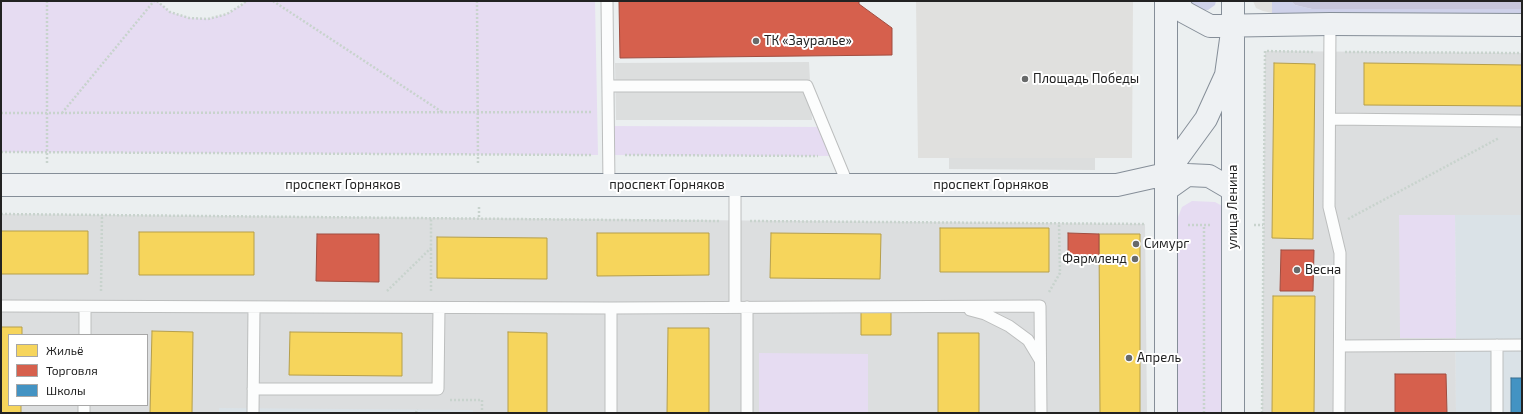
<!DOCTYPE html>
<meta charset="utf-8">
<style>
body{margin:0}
#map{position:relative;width:1523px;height:414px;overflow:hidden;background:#ebeff0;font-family:"Exo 2",sans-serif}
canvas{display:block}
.frame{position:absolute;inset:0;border:2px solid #222;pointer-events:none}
.legend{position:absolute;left:8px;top:334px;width:140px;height:72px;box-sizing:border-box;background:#fff;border:1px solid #a7a7a7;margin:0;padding:5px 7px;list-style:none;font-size:12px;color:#222}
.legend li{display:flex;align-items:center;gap:8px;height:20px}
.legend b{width:20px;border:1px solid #a7a7a7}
</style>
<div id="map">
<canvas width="1523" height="414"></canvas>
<div class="frame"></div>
<ul class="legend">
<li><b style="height:11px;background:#f6d55c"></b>Жильё</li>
<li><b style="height:11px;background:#d6604d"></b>Торговля</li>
<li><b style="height:11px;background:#4393c3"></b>Школы</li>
</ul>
</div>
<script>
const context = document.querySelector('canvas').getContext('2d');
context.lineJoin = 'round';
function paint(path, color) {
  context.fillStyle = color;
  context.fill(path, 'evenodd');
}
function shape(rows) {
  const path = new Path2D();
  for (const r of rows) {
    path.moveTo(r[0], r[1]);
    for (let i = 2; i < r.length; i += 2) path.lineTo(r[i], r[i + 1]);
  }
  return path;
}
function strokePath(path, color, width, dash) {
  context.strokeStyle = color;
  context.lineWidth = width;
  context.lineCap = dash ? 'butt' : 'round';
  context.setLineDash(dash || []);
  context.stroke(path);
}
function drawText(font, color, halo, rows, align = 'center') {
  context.font = font + ' "Exo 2",sans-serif';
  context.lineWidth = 4;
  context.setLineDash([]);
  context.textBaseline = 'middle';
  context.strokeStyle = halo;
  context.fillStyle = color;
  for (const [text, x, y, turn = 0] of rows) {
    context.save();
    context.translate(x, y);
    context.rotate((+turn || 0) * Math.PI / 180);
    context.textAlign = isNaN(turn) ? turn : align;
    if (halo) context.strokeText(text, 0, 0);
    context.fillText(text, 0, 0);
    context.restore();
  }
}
const residential = shape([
 [1265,51,1522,53,1522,215,1455,215,1456,413,1262,413],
 [1,214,1145,224,1147,413,1,413],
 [9,335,147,335,147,405,9,405]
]);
const education = shape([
 [1455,215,1522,215,1522,413,1456,413],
 [219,408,473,410,473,413,219,413]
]);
const religious = shape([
 [809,62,812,120,616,120,615,63],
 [949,151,1095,152,1095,170,949,169]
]);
const grass = shape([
 [1191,1,1216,1,1215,5,1208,10,1200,10,1193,5],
 [1272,1,1291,1,1295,5,1312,9,1522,9,1522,13,1272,13]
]);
const forest = shape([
 [1291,1,1522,1,1522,9,1312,9,1295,5]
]);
const park = shape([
 [1,1,157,1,170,12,189,18,208,19,227,14,243,4,246,1,595,1,598,155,1,152],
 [608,126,824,127,836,156,608,155],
 [1192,201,1215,202,1224,207,1227,413,1178,413,1178,217,1182,207],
 [1399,215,1455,215,1456,338,1400,338],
 [759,353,868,354,868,413,759,413]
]);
const plaza = shape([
 [916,1,1133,1,1132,158,918,158],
 [1253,1,1272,1,1272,13,1263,11,1256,8]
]);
const homes = shape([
 [1274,63,1315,64,1313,239,1272,238,1274,63],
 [1364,63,1522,65,1522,106,1364,105,1364,63],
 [940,228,1049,228,1049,272,940,272,940,228],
 [1,231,88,231,88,274,1,274,1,231],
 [139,232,254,232,254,275,139,275,139,232],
 [597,233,709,233,709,275,597,276,597,233],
 [771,233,881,234,880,279,770,278,771,233],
 [1099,234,1140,234,1140,413,1100,413,1099,234],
 [437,237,547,238,547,279,437,278,437,237],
 [1273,296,1315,296,1314,413,1272,413,1273,296],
 [861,309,891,309,891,335,861,335,861,309],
 [1,327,22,327,22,335,9,335,9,405,21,405,21,413,1,413,1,327],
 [668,328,709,328,709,413,667,413,668,328],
 [152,331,193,332,192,413,150,413,152,331],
 [290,332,402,333,402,376,289,375,290,332],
 [508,332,547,333,547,413,508,413,508,332],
 [938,333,979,333,979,413,938,413,938,333]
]);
const shops = shape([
 [619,1,859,1,859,4,892,28,892,55,620,58,619,1],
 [1068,233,1099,234,1099,257,1068,257,1068,233],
 [317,234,379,234,379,282,316,281,317,234],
 [1281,250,1314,250,1313,291,1280,291,1281,250],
 [1395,374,1446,374,1447,413,1395,413,1395,374]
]);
const schools = shape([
 [1511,378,1522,378,1522,413,1511,413,1511,378]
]);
const path = shape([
 [47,1,47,164],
 [157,1,170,12,189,18,208,19,227,14,243,4,246,1],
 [273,1,442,112],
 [477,1,478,164],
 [1345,52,1522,53],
 [1,113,592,112],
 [62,113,154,1],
 [1,152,592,155],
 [625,155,818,156],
 [479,207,479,218],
 [1,214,719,221],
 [1348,219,1499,138],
 [750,221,1145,224],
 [1188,225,1211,225],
 [1254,225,1263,225],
 [101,291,102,215],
 [387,291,431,248,431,218],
 [431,291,431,248],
 [1049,292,1060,273,1059,224],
 [450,400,482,400,482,413],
 [416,413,417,409],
 [1204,413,1204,225],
 [1262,413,1265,51,1314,52]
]);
const lane = shape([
 [607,1,609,185],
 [1330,24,1329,207,1340,253,1339,413],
 [608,86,807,86,848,185],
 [1330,119,1522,121],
 [735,185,735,307],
 [1,306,611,308,1040,306,1041,413],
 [970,310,985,314,1009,326,1028,340,1040,360],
 [85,335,85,307],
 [1497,345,1497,413],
 [1340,346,1522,345],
 [253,389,438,389,439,308],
 [84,413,84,405],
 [253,413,254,308],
 [611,413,611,308],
 [747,413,747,307]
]);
const secondary = shape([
 [1177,1,1184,12,1210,26,1330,24,1522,25],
 [1,185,1117,185,1166,174,1206,119,1226,75,1233,25],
 [1166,190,1187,175,1209,176,1233,190],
 [1166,413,1166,1],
 [1233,413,1233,1]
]);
const markers = [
 [756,41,4,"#686a6a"],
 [1025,79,4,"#686a6a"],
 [1136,244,4,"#686a6a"],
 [1135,259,4,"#686a6a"],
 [1297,270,4,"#686a6a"],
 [1129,358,4,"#686a6a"]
];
const poiNames = [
 ["ТК «Зауралье»",764,41],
 ["Площадь Победы",1033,79],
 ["Симург",1144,244],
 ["Фармленд",1127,259,"right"],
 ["Весна",1305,270],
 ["Апрель",1137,358]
];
const streetNames = [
 ["проспект Горняков",343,185],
 ["проспект Горняков",667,185],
 ["проспект Горняков",991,185],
 ["улица Ленина",1233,207,-90]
];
paint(residential, '#dcdedf');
paint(education, '#dae2e7');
paint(religious, '#dcdede');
paint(grass, '#ced1e9');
paint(forest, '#c7c6db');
paint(park, '#e6dcf2');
paint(plaza, '#e0e0de');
paint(homes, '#f6d55c');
strokePath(homes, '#b69f4b', 1);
paint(shops, '#d6604d');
strokePath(shops, '#a04d40', 1);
paint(schools, '#4393c3');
strokePath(schools, '#397193', 1);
strokePath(lane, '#bcbebe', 13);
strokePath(secondary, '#858e98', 24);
strokePath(path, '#c8d3cd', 2.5, [2, 2]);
strokePath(lane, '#fcfdfd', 11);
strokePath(secondary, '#eef1f3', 22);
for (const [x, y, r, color] of markers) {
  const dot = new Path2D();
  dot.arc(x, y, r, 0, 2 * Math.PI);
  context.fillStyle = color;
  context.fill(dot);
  strokePath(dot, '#fff', 1.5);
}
drawText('13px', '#222', '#fff', poiNames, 'left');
drawText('13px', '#222', '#fff', streetNames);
</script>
